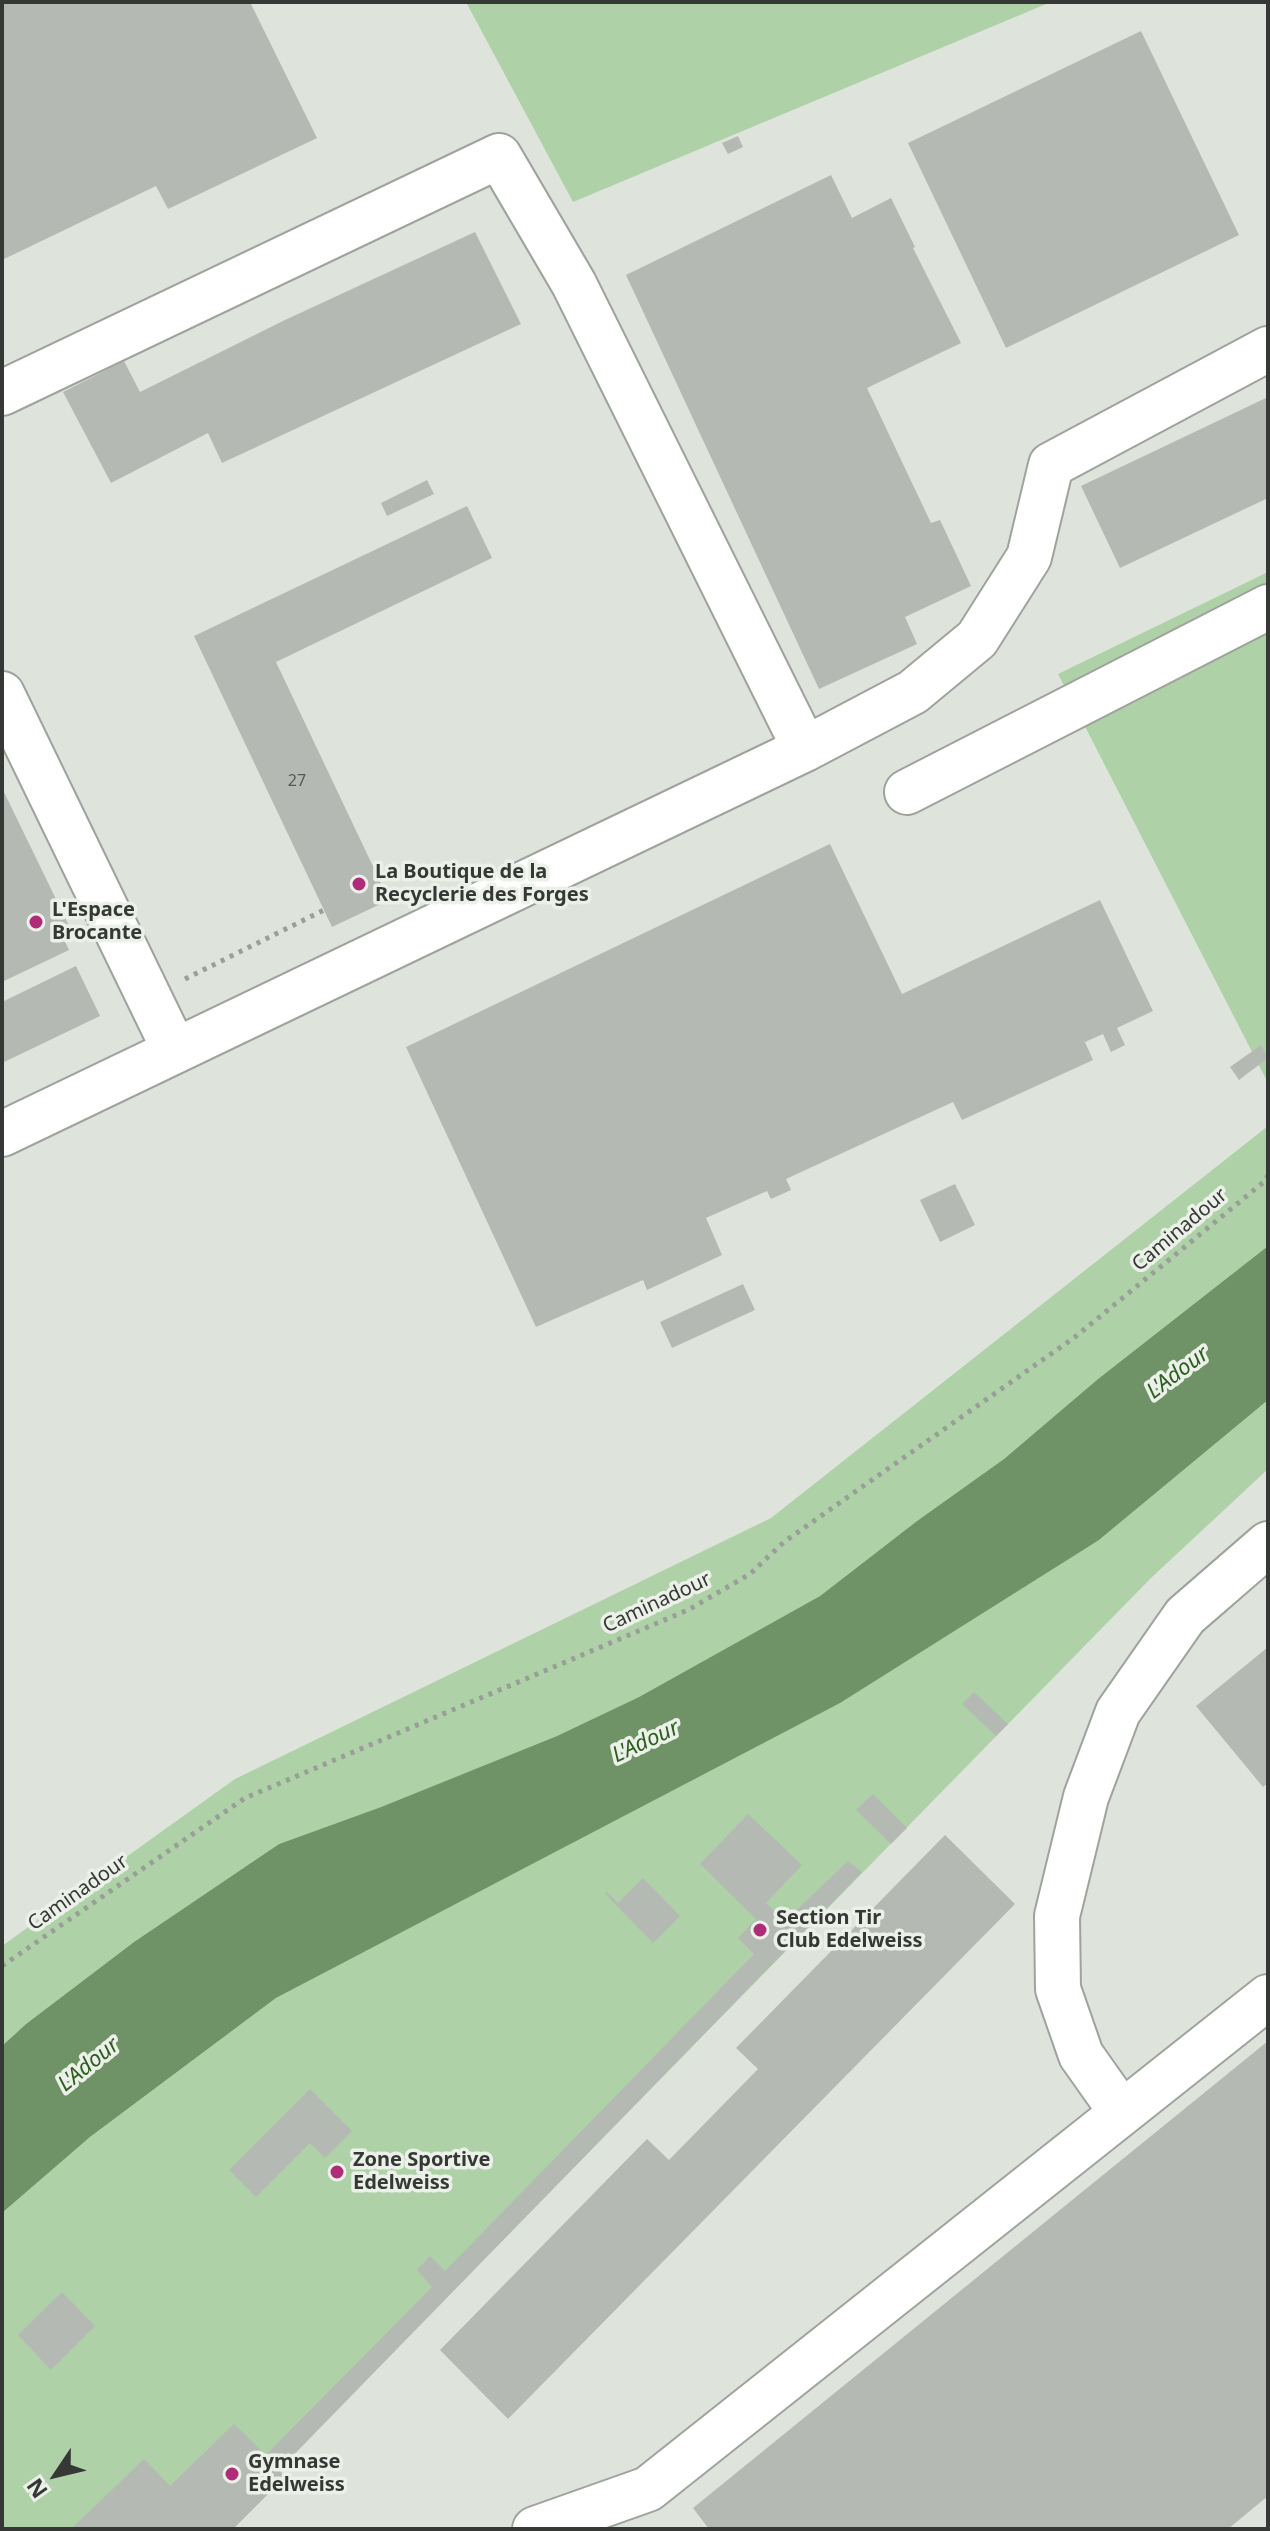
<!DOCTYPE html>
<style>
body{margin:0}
#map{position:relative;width:1270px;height:2531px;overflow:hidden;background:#dee4dc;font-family:"Noto Sans",sans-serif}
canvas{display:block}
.frame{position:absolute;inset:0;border:4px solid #363835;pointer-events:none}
.north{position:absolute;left:16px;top:2435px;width:80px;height:80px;-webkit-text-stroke:6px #ebf1e9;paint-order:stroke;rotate:235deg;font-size:22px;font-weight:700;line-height:32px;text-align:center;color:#363835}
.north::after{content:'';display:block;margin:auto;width:28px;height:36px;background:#363835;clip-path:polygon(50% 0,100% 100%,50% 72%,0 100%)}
</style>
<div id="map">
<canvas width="1270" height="2531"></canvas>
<div class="frame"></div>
<div class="north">N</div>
</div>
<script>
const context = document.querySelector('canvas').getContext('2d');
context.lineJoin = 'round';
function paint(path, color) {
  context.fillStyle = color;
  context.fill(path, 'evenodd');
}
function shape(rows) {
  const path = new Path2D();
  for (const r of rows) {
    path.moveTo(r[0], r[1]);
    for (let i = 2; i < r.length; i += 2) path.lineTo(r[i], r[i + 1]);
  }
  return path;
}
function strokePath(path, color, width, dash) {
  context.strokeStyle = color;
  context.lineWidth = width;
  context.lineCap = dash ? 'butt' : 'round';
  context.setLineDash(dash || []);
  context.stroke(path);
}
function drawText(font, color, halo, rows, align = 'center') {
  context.font = font + ' "Noto Sans",sans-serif';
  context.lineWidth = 7;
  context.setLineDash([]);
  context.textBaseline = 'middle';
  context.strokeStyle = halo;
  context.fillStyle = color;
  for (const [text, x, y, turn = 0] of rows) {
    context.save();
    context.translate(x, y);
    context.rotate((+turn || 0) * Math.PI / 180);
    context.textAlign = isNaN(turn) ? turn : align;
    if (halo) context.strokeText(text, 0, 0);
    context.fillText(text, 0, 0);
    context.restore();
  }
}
const green = shape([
 [466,2,1051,2,573,202],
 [1268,572,1268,1083,1058,674],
 [1268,1126,1268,1246,1098,1379,1004,1459,917,1521,820,1596,639,1697,557,1736,381,1807,279,1844,134,1942,26,2024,2,2046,2,1946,235,1779,771,1518],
 [1268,1400,1268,1469,1151,1578,279,2469,285,2477,233,2529,2,2529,2,2213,90,2137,276,1998,568,1845,1099,1540]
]);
const water = shape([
 [1268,1246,1268,1400,1099,1540,840,1703,276,1998,90,2137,2,2213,2,2046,26,2024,134,1942,279,1844,381,1807,557,1736,639,1697,820,1596,917,1521,1004,1459,1098,1379]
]);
const building = shape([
 [2,2,250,2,317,138,168,209,156,186,2,260],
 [1141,31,1239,235,1006,348,908,143],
 [738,136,743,147,728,154,722,143],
 [831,175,852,218,891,198,915,247,913,248,961,343,867,388,931,523,940,520,971,586,905,617,917,644,819,689,626,275],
 [475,232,521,324,222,463,208,433,111,483,63,392,124,361,140,392,285,320],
 [1268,397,1268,498,1120,568,1081,486],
 [427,480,434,494,387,516,381,503],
 [467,506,492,558,276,662,389,900,332,927,194,636],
 [2,788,71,930,62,935,69,950,2,982],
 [830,844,902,994,1100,900,1153,1011,1117,1028,1125,1045,1111,1052,1103,1034,1085,1042,1093,1060,962,1120,953,1102,786,1179,791,1190,771,1199,767,1191,706,1218,722,1255,647,1290,643,1280,536,1327,406,1047],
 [76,966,100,1016,2,1063,2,1002],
 [1261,1045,1268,1058,1239,1080,1230,1067],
 [955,1184,975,1225,940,1242,920,1200],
 [743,1284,755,1310,672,1348,660,1322],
 [1268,1647,1268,1783,1263,1787,1196,1706],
 [974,1692,1008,1724,996,1736,962,1704],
 [873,1794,907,1828,891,1844,856,1810],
 [748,1814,802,1865,766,1903,785,1921,848,1861,862,1872,279,2470,285,2477,233,2529,71,2529,144,2459,170,2486,234,2424,266,2455,432,2287,417,2270,430,2256,445,2271,754,1954,738,1938,756,1919,700,1864],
 [945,1835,1015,1904,508,2419,440,2350,647,2139,669,2160,758,2069,736,2048],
 [643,1878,680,1916,653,1943,605,1894,607,1892,618,1903],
 [1268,2041,1268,2496,1228,2529,709,2529,693,2508],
 [310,2089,352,2131,325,2158,310,2143,256,2197,229,2170],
 [62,2292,95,2326,51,2370,18,2335]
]);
const path = shape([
 [185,979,324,910],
 [2,1966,245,1798,688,1610,750,1574,784,1542,1075,1337,1265,1181,1268,1175]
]);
const minor = shape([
 [2,393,499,156,574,284,805,749],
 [2,694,175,1051],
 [907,792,1268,607],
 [2,1134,805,749,913,692,977,639,1029,557,1051,465,1268,349],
 [1122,2113,1081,2055,1058,1989,1057,1916,1086,1797,1118,1712,1185,1616,1268,1544],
 [535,2529,648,2489,1268,1997]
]);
const markers = [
 [359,884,8,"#ae2c78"],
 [36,922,8,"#ae2c78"],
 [760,1930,8,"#ae2c78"],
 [337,2172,8,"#ae2c78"],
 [232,2474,8,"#ae2c78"]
];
const numberNames = [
 ["27",297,781]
];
const poiNames = [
 ["La Boutique de la",375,872],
 ["Recyclerie des Forges",375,895],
 ["L'Espace",52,910],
 ["Brocante",52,933],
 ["Section Tir",776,1918],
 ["Club Edelweiss",776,1941],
 ["Zone Sportive",353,2160],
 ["Edelweiss",353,2183],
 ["Gymnase",248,2462],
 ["Edelweiss",248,2485]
];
const streetNames = [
 ["Caminadour",1180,1230,-40],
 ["Caminadour",657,1603,-25],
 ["Caminadour",78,1893,-35]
];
const waterNames = [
 ["L'Adour",1178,1373,-37],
 ["L'Adour",646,1742,-25],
 ["L'Adour",89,2065,-39]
];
paint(green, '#afd1a7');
paint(water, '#6f9366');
paint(building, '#b4bab3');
strokePath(minor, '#9ea49c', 48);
strokePath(path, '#999e98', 5, [4, 6]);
strokePath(minor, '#fff', 44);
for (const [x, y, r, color] of markers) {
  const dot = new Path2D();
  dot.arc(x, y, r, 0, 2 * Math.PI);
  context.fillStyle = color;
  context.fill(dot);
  strokePath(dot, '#ebf1e9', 3);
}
drawText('16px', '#565854', null, numberNames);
drawText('bold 20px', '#363835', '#ebf1e9', poiNames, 'left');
drawText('20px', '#363835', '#ebf1e9', streetNames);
drawText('italic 22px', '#2d5e20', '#ebf1e9', waterNames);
</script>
